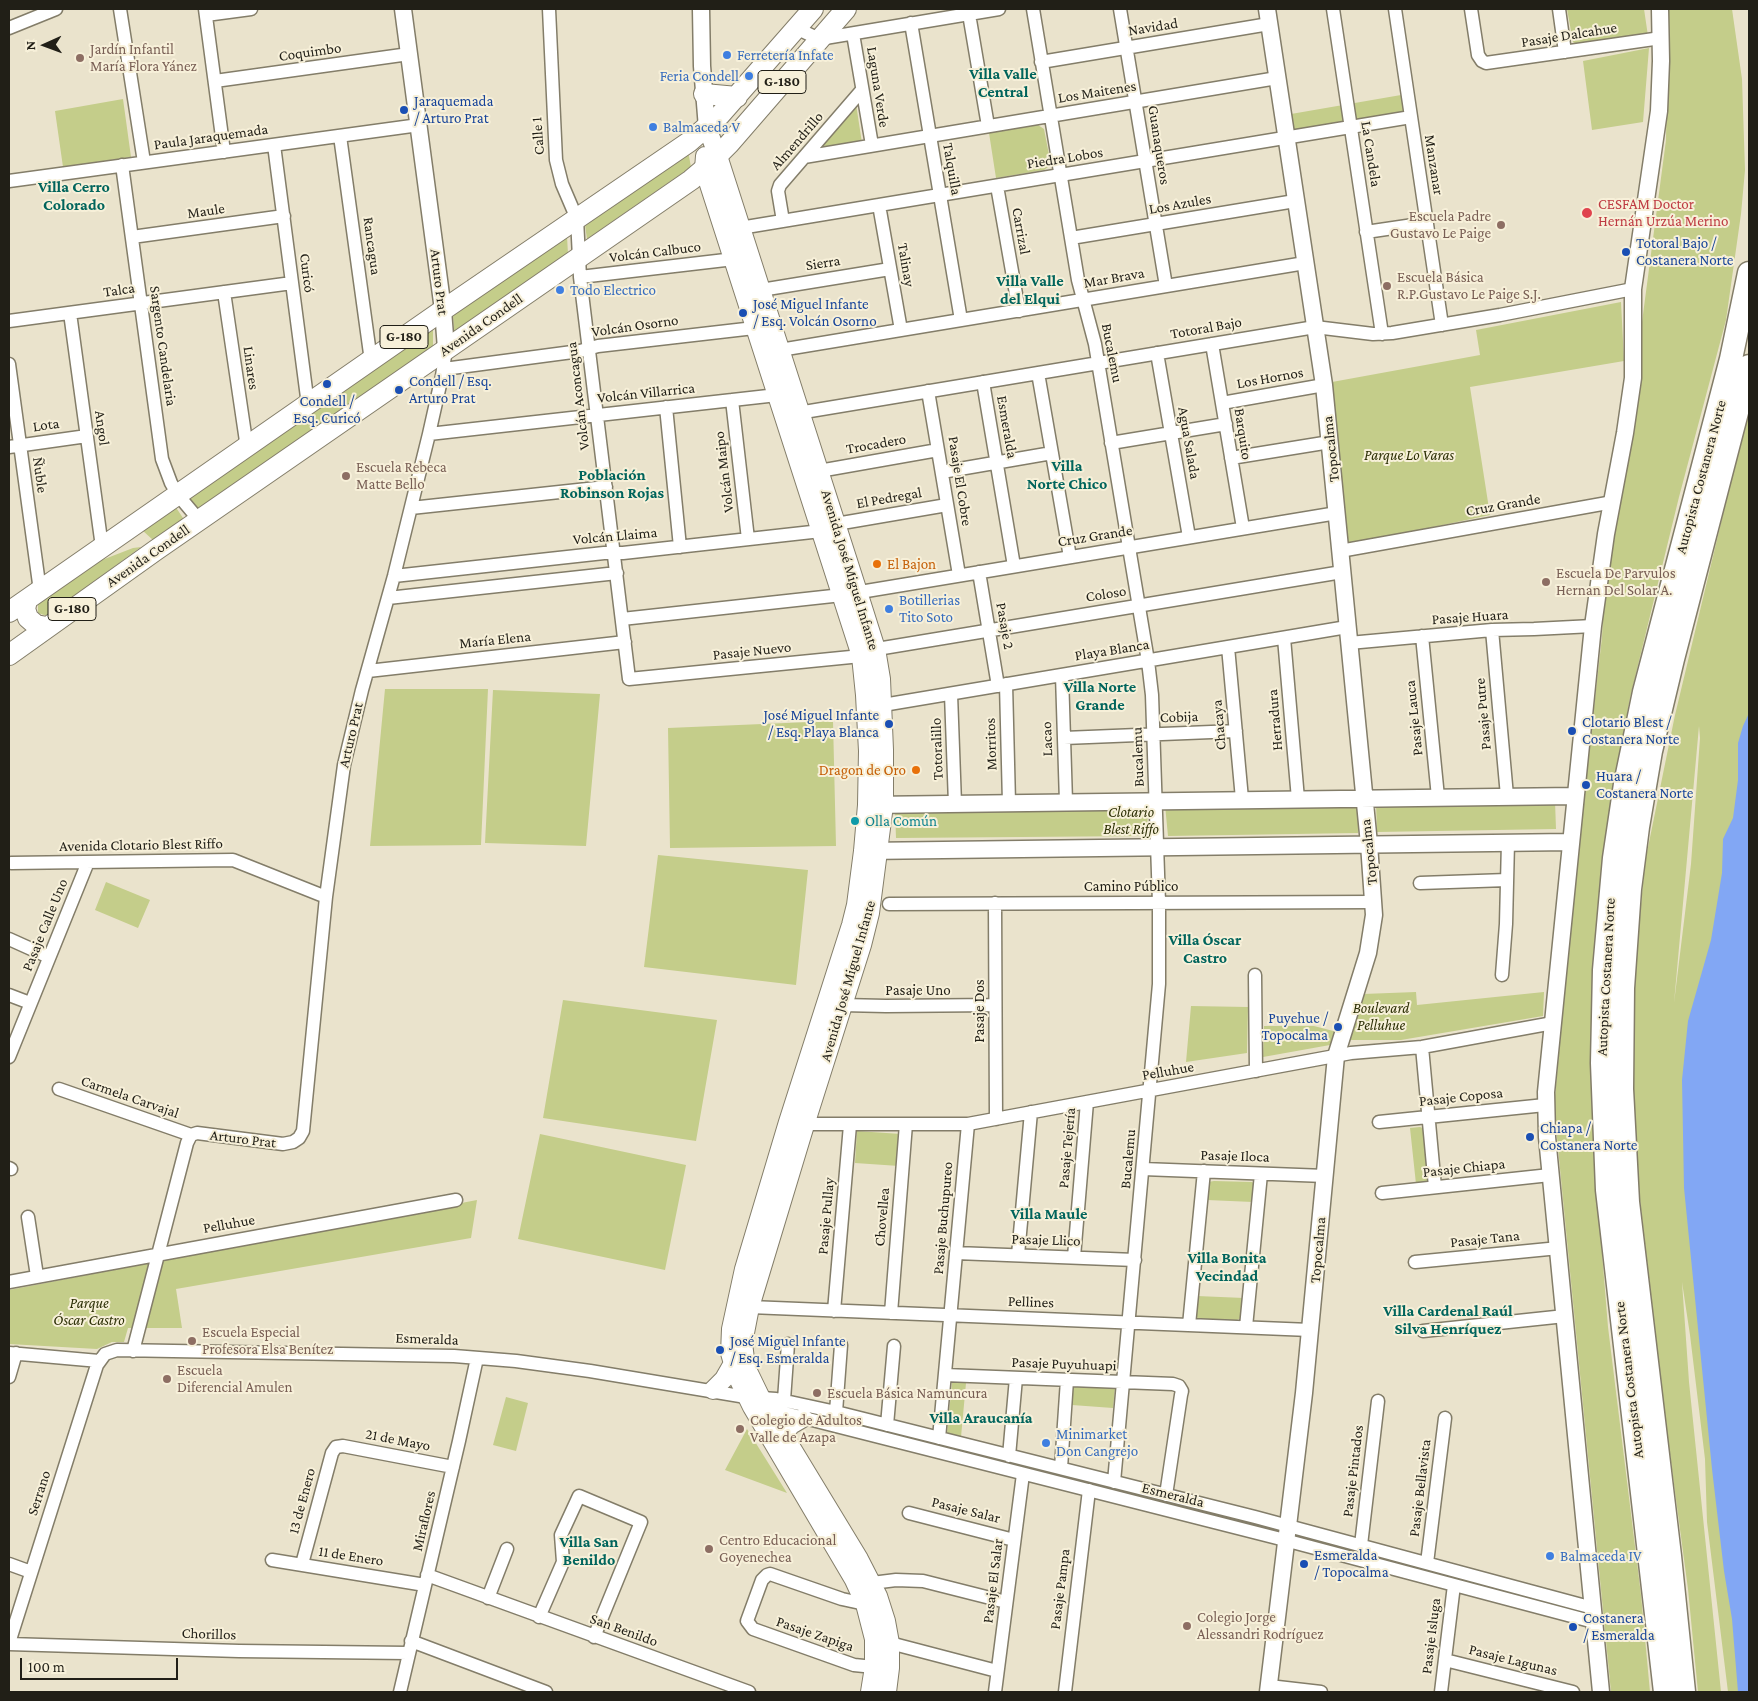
<!DOCTYPE html>
<meta charset="utf-8">
<style>
body{margin:0}
#map{position:relative;width:1758px;height:1701px;overflow:hidden;background:#eae3cc;font-family:"Crimson Pro",serif}
canvas{display:block}
.frame{position:absolute;inset:0;border:10px solid #211f17;pointer-events:none}
.north{position:absolute;left:20px;top:20px;width:50px;height:50px;-webkit-text-stroke:4px #f7f0d9;paint-order:stroke;rotate:268deg;font-size:14px;font-weight:700;line-height:20px;text-align:center;color:#211f17}
.north::after{content:'';display:block;margin:auto;width:18px;height:22px;background:#211f17;clip-path:polygon(50% 0,100% 100%,50% 72%,0 100%)}
.scale{position:absolute;left:20px;top:1658px;width:158px;height:22px;box-sizing:border-box;border:2px solid #211f17;border-top:0;padding-left:6px;font-size:15px;line-height:18px;white-space:nowrap;color:#211f17;-webkit-text-stroke:4px #f7f0d9;paint-order:stroke}
</style>
<div id="map">
<canvas width="1758" height="1701"></canvas>
<div class="frame"></div>
<div class="north">N</div>
<div class="scale">100 m</div>
</div>
<script>
const context = document.querySelector('canvas').getContext('2d');
context.lineJoin = 'round';
function paint(path, color) {
  context.fillStyle = color;
  context.fill(path, 'evenodd');
}
function shape(rows) {
  const path = new Path2D();
  for (const r of rows) {
    path.moveTo(r[0], r[1]);
    for (let i = 2; i < r.length; i += 2) path.lineTo(r[i], r[i + 1]);
  }
  return path;
}
function strokePath(path, color, width, dash) {
  context.strokeStyle = color;
  context.lineWidth = width;
  context.lineCap = dash ? 'butt' : 'round';
  context.setLineDash(dash || []);
  context.stroke(path);
}
function drawText(font, color, halo, rows, align = 'center') {
  context.font = font + ' "Crimson Pro",serif';
  context.lineWidth = 4;
  context.setLineDash([]);
  context.textBaseline = 'middle';
  context.strokeStyle = halo;
  context.fillStyle = color;
  for (const [text, x, y, turn = 0] of rows) {
    context.save();
    context.translate(x, y);
    context.rotate((+turn || 0) * Math.PI / 180);
    context.textAlign = isNaN(turn) ? turn : align;
    if (halo) context.strokeText(text, 0, 0);
    context.fillText(text, 0, 0);
    context.restore();
  }
}
const green = shape([
 [1567,9,1644,9,1648,36,1579,46,1573,42],
 [1664,9,1732,9,1742,79,1745,170,1741,214,1726,320,1679,497,1630,698,1611,799,1599,901,1595,953,1591,1054,1594,1154,1608,1327,1641,1595,1650,1692,1611,1692,1554,1107,1576,866,1602,637,1605,578,1639,390,1642,322,1666,140,1667,74],
 [1649,48,1643,122,1592,130,1583,61],
 [1401,95,1404,112,1294,132,1291,114],
 [123,99,131,157,63,167,55,111],
 [856,104,862,143,819,150],
 [1038,125,1044,129,1051,165,1044,170,996,178,989,133],
 [688,151,691,167,587,239,585,225],
 [567,236,568,254,454,333,453,315],
 [1621,302,1624,361,1470,387,1490,515,1353,544,1347,541,1332,382,1480,355,1476,330],
 [433,326,433,349,198,509,189,497],
 [1749,406,1749,1692,1728,1692,1707,1522,1705,1459,1690,1335,1682,1282,1689,1382,1721,1692,1698,1692,1688,1589,1667,1432,1634,1149,1631,1052,1637,947,1645,862,1675,715],
 [1699,726,1700,738,1691,864,1674,1003],
 [175,506,185,521,153,540,142,530],
 [141,547,47,616,38,613,38,604,102,560,133,548],
 [385,689,488,689,481,845,370,846],
 [493,690,600,694,586,846,485,843],
 [833,721,836,846,670,848,668,728],
 [1555,801,1556,829,1377,832,1376,803],
 [1358,803,1358,833,1168,836,1165,805],
 [1148,805,1147,836,896,838,895,811],
 [658,855,808,870,796,985,644,967],
 [106,882,150,900,138,928,95,910],
 [1416,992,1417,1005,1544,992,1543,1016,1401,1040,1350,1040,1363,994],
 [563,1000,717,1020,696,1141,543,1118],
 [1191,1006,1248,1007,1247,1053,1186,1062],
 [1264,1026,1314,1026,1337,1032,1330,1045,1263,1057],
 [1420,1127,1425,1129,1428,1182,1416,1184,1410,1128],
 [857,1131,901,1134,899,1166,855,1163],
 [540,1134,686,1165,665,1270,518,1239],
 [1214,1181,1252,1182,1256,1185,1253,1202,1207,1200,1208,1182],
 [477,1200,471,1238,176,1289,182,1328,128,1328,124,1342,112,1342,97,1349,9,1344,9,1290],
 [1197,1296,1244,1298,1241,1318,1235,1321,1201,1320,1196,1317],
 [952,1383,966,1383,961,1437,947,1433],
 [1073,1385,1115,1388,1113,1408,1072,1405],
 [506,1397,528,1403,516,1451,493,1445],
 [747,1429,787,1493,725,1470]
]);
const water = shape([
 [1749,713,1749,1692,1738,1692,1732,1619,1724,1571,1712,1469,1684,1188,1682,1080,1688,1021,1711,940,1722,873,1723,839,1733,818,1738,780,1738,743,1743,726]
]);
const minor = shape([
 [120,9,144,162],
 [205,9,224,152],
 [549,9,556,160,562,184,577,219,580,277,629,679,861,656,877,649,1342,572],
 [1033,9,1078,280,1095,344,1148,661,1152,695,1159,903,1159,984,1114,1482],
 [1120,9,1166,286],
 [1333,9,1382,334],
 [1395,9,1442,325],
 [1471,9,1478,55,1482,61,1486,63,1661,38],
 [1559,9,1565,52],
 [969,14,988,126],
 [206,15,251,9],
 [911,23,961,320],
 [9,28,56,9],
 [796,28,819,39,999,9],
 [853,34,872,145],
 [1041,62,1269,24],
 [215,81,409,54],
 [340,136,371,361],
 [274,145,308,405],
 [804,157,1277,78],
 [122,165,162,459,171,483,178,495,199,520],
 [9,181,419,125],
 [997,186,1019,311],
 [879,205,901,330],
 [783,221,778,191,780,185,862,90],
 [734,229,1411,117],
 [1366,232,1427,223],
 [132,237,284,216],
 [1071,238,1295,201],
 [580,277,734,259],
 [761,290,890,269],
 [224,292,247,448],
 [70,313,102,547],
 [9,321,292,283],
 [1212,344,1243,528],
 [780,350,1305,263],
 [1157,353,1189,537],
 [9,364,40,591],
 [444,369,580,351,598,346,763,327],
 [1038,373,1070,557],
 [983,382,1014,566],
 [928,391,959,575],
 [732,400,748,539],
 [1222,403,1324,385],
 [666,407,680,547],
 [792,414,1315,327,1373,334,1392,333,1500,315,1633,289],
 [429,434,777,395],
 [1111,443,1226,424],
 [9,447,87,436],
 [1231,458,1330,442],
 [819,471,938,450],
 [942,472,1052,453],
 [411,508,606,487],
 [1340,551,1613,502],
 [979,572,998,686],
 [394,576,604,553,623,553,821,531,836,524,947,505],
 [388,598,617,573],
 [622,619,842,595,1337,513],
 [1492,630,1507,796],
 [1422,636,1438,797],
 [1284,638,1298,799],
 [1349,643,1492,630,1534,629,1593,626],
 [1228,647,1242,799],
 [368,671,625,642],
 [1062,675,1066,802],
 [1006,684,1009,803],
 [951,694,955,804],
 [883,705,1347,627],
 [1064,738,1236,731],
 [11,863,233,860,326,897],
 [1420,883,1507,880],
 [995,903,996,1119],
 [889,904,1373,902],
 [9,939,49,957],
 [1255,975,1256,1071],
 [1502,975,1506,924,1508,842],
 [9,995,30,1003],
 [842,1005,886,1006,995,1005],
 [1422,1047,1435,1187],
 [9,1057,88,862],
 [59,1089,191,1135],
 [1379,1122,1545,1105],
 [798,1124,968,1124,1351,1053,1422,1047,1553,1023],
 [9,1168,11,1169],
 [1143,1169,1325,1176],
 [1382,1193,1550,1175],
 [28,1217,37,1276],
 [956,1253,1135,1260],
 [1018,1255,1031,1112],
 [1074,1257,1087,1102],
 [1415,1262,1559,1248],
 [9,1282,456,1200],
 [750,1307,1310,1330],
 [834,1311,850,1125],
 [891,1313,906,1124],
 [1189,1325,1204,1171],
 [1246,1327,1261,1174],
 [1423,1331,1565,1316],
 [133,1351,187,1143,191,1135,197,1133,283,1144,293,1142,299,1138,303,1131,326,897,344,765,362,690,394,576,429,434,442,376,446,349],
 [9,1353,99,1361],
 [945,1375,1173,1384,1179,1386,1182,1391,1181,1395,1166,1495],
 [9,1377,16,1353],
 [784,1400,788,1344],
 [764,1407,769,1409,1277,1538,1594,1622],
 [836,1412,841,1345],
 [887,1425,894,1346],
 [939,1438,968,1124],
 [1009,1456,1016,1378],
 [1061,1468,1067,1380],
 [909,1513,1014,1540],
 [1361,1545,1378,1401],
 [272,1560,425,1585],
 [1427,1563,1445,1418],
 [9,1564,31,1572],
 [302,1564,332,1453,336,1447,343,1446,453,1467],
 [427,1575,749,1692],
 [872,1583,896,1580,923,1581,1006,1602],
 [488,1598,507,1549],
 [865,1604,842,1599,770,1574,767,1575,762,1580,747,1621,753,1629,854,1665,874,1667],
 [539,1617,563,1562,561,1535,579,1496,641,1522,594,1637],
 [411,1641,546,1692],
 [9,1643,97,1365,105,1354,117,1350,454,1356,516,1361,590,1371,746,1397,776,1399,836,1412,1255,1517,1593,1608],
 [890,1643,997,1671],
 [9,1644,239,1651,408,1653],
 [1445,1660,1573,1692],
 [1269,1686,1321,1692],
 [400,1692,459,1441,477,1358],
 [995,1692,1023,1474],
 [1065,1692,1089,1490],
 [1441,1692,1454,1585]
]);
const tertiary = shape([
 [403,9,443,310,446,349],
 [701,9,702,66,707,128],
 [1267,9,1324,385,1369,844,1374,915,1368,953,1336,1056,1304,1393,1268,1692],
 [871,805,1575,796],
 [865,851,1570,842],
 [1601,1692,1547,1137,1546,1092,1593,626,1606,534,1625,433,1633,378,1633,289,1659,111,1661,61,1660,9]
]);
const secondary = shape([
 [707,128,718,156,858,592,876,649,881,679,884,750,884,805,870,913,862,945,805,1125,750,1307,743,1343,746,1367,760,1396,859,1559,878,1596,886,1621,890,1643,890,1668,887,1692],
 [705,156,704,169,861,656,865,695,868,751,867,805,863,851,856,905,851,925,788,1122,744,1269,731,1329,730,1353,736,1374,752,1407,854,1580,865,1604,874,1639,874,1667,870,1692],
 [713,1390,724,1379,732,1365],
 [784,1434,791,1425,803,1418]
]);
const primary = shape([
 [704,94,737,97],
 [27,600,25,609,28,618,36,625,46,627],
 [9,612,443,310,689,142,720,115,813,9],
 [9,655,156,550,691,180,704,169,729,144,846,9]
]);
const motorway = shape([
 [1665,1692,1607,1190,1602,1063,1604,970,1614,858,1625,784,1636,731,1644,692,1731,359,1749,273],
 [1684,1692,1670,1556,1628,1202,1622,1089,1623,988,1630,889,1638,827,1651,751,1673,659,1749,366]
]);
const markers = [
 [727,55,5,"#3f7fe0"],
 [80,58,5,"#8d6e63"],
 [749,76,5,"#3f7fe0"],
 [404,110,5,"#1a4fb4"],
 [653,127,5,"#3f7fe0"],
 [1587,213,6,"#e0444e"],
 [1501,225,5,"#8d6e63"],
 [1626,252,5,"#1a4fb4"],
 [1387,286,5,"#8d6e63"],
 [560,290,5,"#3f7fe0"],
 [743,313,5,"#1a4fb4"],
 [327,384,5,"#1a4fb4"],
 [399,390,5,"#1a4fb4"],
 [346,476,5,"#8d6e63"],
 [877,564,5,"#e8710a"],
 [1546,582,5,"#8d6e63"],
 [889,609,5,"#3f7fe0"],
 [889,724,5,"#1a4fb4"],
 [1572,731,5,"#1a4fb4"],
 [916,770,5,"#e8710a"],
 [1586,785,5,"#1a4fb4"],
 [855,821,5,"#0f9aa8"],
 [1338,1027,5,"#1a4fb4"],
 [1530,1137,5,"#1a4fb4"],
 [192,1341,5,"#8d6e63"],
 [720,1350,5,"#1a4fb4"],
 [167,1379,5,"#8d6e63"],
 [817,1393,5,"#8d6e63"],
 [740,1429,5,"#8d6e63"],
 [1046,1443,5,"#3f7fe0"],
 [709,1549,5,"#8d6e63"],
 [1550,1556,5,"#3f7fe0"],
 [1304,1564,5,"#1a4fb4"],
 [1187,1626,5,"#8d6e63"],
 [1573,1627,5,"#1a4fb4"]
];
const shields = [
 [782,82,48],
 [404,337,48],
 [72,609,48]
];
const shieldNames = [
 ["G-180",782,82],
 ["G-180",404,337],
 ["G-180",72,609]
];
const streetNames = [
 ["Navidad",1153,27,-9],
 ["Pasaje Dalcahue",1569,35,-9],
 ["Coquimbo",310,52,-8],
 ["Laguna Verde",878,87,81],
 ["Los Maitenes",1097,92,-9],
 ["Calle 1",538,136,-94],
 ["Paula Jaraquemada",211,137,-8],
 ["Almendrillo",797,141,-49],
 ["Guanaqueros",1159,145,81],
 ["La Candela",1371,154,81],
 ["Piedra Lobos",1065,158,-9],
 ["Manzanar",1434,165,81],
 ["Talquilla",952,169,80],
 ["Los Azules",1180,204,-10],
 ["Maule",206,211,-8],
 ["Carrizal",1021,231,80],
 ["Rancagua",372,246,82],
 ["Volcán Calbuco",655,252,-7],
 ["Sierra",823,263,-9],
 ["Talinay",906,265,80],
 ["Curicó",307,273,83],
 ["Mar Brava",1114,278,-10],
 ["Arturo Prat",439,282,83],
 ["Talca",119,290,-8],
 ["Avenida Condell",481,325,-35],
 ["Volcán Osorno",635,326,-8],
 ["Totoral Bajo",1206,328,-10],
 ["Sargento Candelaria",163,346,82],
 ["Bucalemu",1112,353,79],
 ["Linares",251,368,82],
 ["Los Hornos",1270,378,-10],
 ["Volcán Villarrica",646,393,-6],
 ["Volcán Aconcagua",578,396,-97],
 ["Lota",46,425,-8],
 ["Esmeralda",1007,427,80],
 ["Angol",102,428,82],
 ["Barquito",1243,434,81],
 ["Agua Salada",1189,443,80],
 ["Trocadero",876,444,-10],
 ["Topocalma",1331,449,-96],
 ["Volcán Maipo",724,472,-97],
 ["Ñuble",40,475,82],
 ["Autopista Costanera Norte",1701,477,-75],
 ["Pasaje El Cobre",960,481,81],
 ["El Pedregal",889,498,-10],
 ["Cruz Grande",1503,505,-10],
 ["Volcán Llaima",615,536,-5],
 ["Cruz Grande",1095,536,-9],
 ["Avenida Condell",148,556,-35],
 ["Avenida José Miguel Infante",850,570,73],
 ["Coloso",1106,594,-9],
 ["Pasaje Huara",1470,617,-4],
 ["Pasaje 2",1005,626,80],
 ["María Elena",495,640,-6],
 ["Playa Blanca",1112,650,-9],
 ["Pasaje Nuevo",752,651,-6],
 ["Pasaje Putre",1483,714,-95],
 ["Cobija",1179,717,-2],
 ["Pasaje Lauca",1414,718,-96],
 ["Herradura",1275,720,-95],
 ["Chacaya",1219,725,-95],
 ["Arturo Prat",351,735,-77],
 ["Lacao",1047,739,-92],
 ["Morritos",991,744,-92],
 ["Totoralillo",937,749,-92],
 ["Bucalemu",1138,757,-92],
 ["Avenida Clotario Blest Riffo",141,845,-1],
 ["Topocalma",1369,852,-96],
 ["Camino Público",1131,886],
 ["Pasaje Calle Uno",45,925,-68],
 ["Autopista Costanera Norte",1606,977,-87],
 ["Avenida José Miguel Infante",848,981,-74],
 ["Pasaje Uno",918,990],
 ["Pasaje Dos",979,1011,-90],
 ["Pelluhue",1168,1071,-10],
 ["Carmela Carvajal",130,1097,19],
 ["Pasaje Coposa",1461,1097,-6],
 ["Arturo Prat",243,1139,7],
 ["Pasaje Tejería",1067,1148,-85],
 ["Pasaje Iloca",1235,1156,2],
 ["Bucalemu",1128,1159,-85],
 ["Pasaje Chiapa",1464,1168,-6],
 ["Pasaje Pullay",826,1216,-85],
 ["Chovellea",882,1217,-85],
 ["Pasaje Buchupureo",943,1218,-85],
 ["Pelluhue",229,1224,-10],
 ["Pasaje Tana",1485,1239,-6],
 ["Pasaje Llico",1046,1240,2],
 ["Topocalma",1318,1250,-85],
 ["Pellines",1031,1302,2],
 ["Esmeralda",427,1339,2],
 ["Pasaje Puyuhuapi",1064,1364,2],
 ["Autopista Costanera Norte",1629,1380,-97],
 ["21 de Mayo",398,1440,11],
 ["Pasaje Pintados",1353,1471,-83],
 ["Pasaje Bellavista",1420,1488,-83],
 ["Serrano",39,1493,-72],
 ["Esmeralda",1173,1495,14],
 ["13 de Enero",302,1501,-75],
 ["Pasaje Salar",966,1510,14],
 ["Miraflores",424,1521,-77],
 ["11 de Enero",351,1556,9],
 ["Pasaje El Salar",993,1581,-83],
 ["Pasaje Pampa",1060,1589,-83],
 ["San Benildo",624,1630,20],
 ["Chorillos",209,1634,2],
 ["Pasaje Zapiga",815,1634,19],
 ["Pasaje Isluga",1431,1636,-83],
 ["Pasaje Lagunas",1513,1660,14]
];
const educationNames = [
 ["Jardín Infantil",90,49],
 ["María Flora Yánez",90,66],
 ["Escuela Padre",1491,216,"right"],
 ["Gustavo Le Paige",1491,233,"right"],
 ["Escuela Básica",1397,277],
 ["R.P.Gustavo Le Paige S.J.",1397,294],
 ["Escuela Rebeca",356,467],
 ["Matte Bello",356,484],
 ["Escuela De Parvulos",1556,573],
 ["Hernan Del Solar A.",1556,590],
 ["Escuela Especial",202,1332],
 ["Profesora Elsa Benítez",202,1349],
 ["Escuela",177,1370],
 ["Diferencial Amulen",177,1387],
 ["Escuela Básica Namuncura",827,1393],
 ["Colegio de Adultos",750,1420],
 ["Valle de Azapa",750,1437],
 ["Centro Educacional",719,1540],
 ["Goyenechea",719,1557],
 ["Colegio Jorge",1197,1617],
 ["Alessandri Rodríguez",1197,1634]
];
const shopNames = [
 ["Ferretería Infate",737,55],
 ["Feria Condell",739,76,"right"],
 ["Balmaceda V",663,127],
 ["Todo Electrico",570,290],
 ["Botillerias",899,600],
 ["Tito Soto",899,617],
 ["Minimarket",1056,1434],
 ["Don Cangrejo",1056,1451],
 ["Balmaceda IV",1560,1556]
];
const transitNames = [
 ["Jaraquemada",414,101],
 ["/ Arturo Prat",414,118],
 ["Totoral Bajo /",1636,243],
 ["Costanera Norte",1636,260],
 ["José Miguel Infante",753,304],
 ["/ Esq. Volcán Osorno",753,321],
 ["Condell / Esq.",409,381],
 ["Arturo Prat",409,398],
 ["Condell /",327,401,"center"],
 ["Esq. Curicó",327,418,"center"],
 ["José Miguel Infante",879,715,"right"],
 ["/ Esq. Playa Blanca",879,732,"right"],
 ["Clotario Blest /",1582,722],
 ["Costanera Norte",1582,739],
 ["Huara /",1596,776],
 ["Costanera Norte",1596,793],
 ["Puyehue /",1328,1018,"right"],
 ["Topocalma",1328,1035,"right"],
 ["Chiapa /",1540,1128],
 ["Costanera Norte",1540,1145],
 ["José Miguel Infante",730,1341],
 ["/ Esq. Esmeralda",730,1358],
 ["Esmeralda",1314,1555],
 ["/ Topocalma",1314,1572],
 ["Costanera",1583,1618],
 ["/ Esmeralda",1583,1635]
];
const healthNames = [
 ["CESFAM Doctor",1598,204],
 ["Hernán Urzúa Merino",1598,221]
];
const parkNames = [
 ["Parque Lo Varas",1409,455],
 ["Clotario",1131,812],
 ["Blest Riffo",1131,829],
 ["Boulevard",1381,1008],
 ["Pelluhue",1381,1025],
 ["Parque",89,1303],
 ["Óscar Castro",89,1320]
];
const foodNames = [
 ["El Bajon",887,564],
 ["Dragon de Oro",906,770,"right"]
];
const cultureNames = [
 ["Olla Común",865,821]
];
const neighbourhoodNames = [
 ["Villa Valle",1003,74],
 ["Central",1003,92],
 ["Villa Cerro",74,187],
 ["Colorado",74,205],
 ["Villa Valle",1030,281],
 ["del Elqui",1030,299],
 ["Villa",1067,466],
 ["Norte Chico",1067,484],
 ["Población",612,475],
 ["Robinson Rojas",612,493],
 ["Villa Norte",1100,687],
 ["Grande",1100,705],
 ["Villa Óscar",1205,940],
 ["Castro",1205,958],
 ["Villa Maule",1049,1214],
 ["Villa Bonita",1227,1258],
 ["Vecindad",1227,1276],
 ["Villa Cardenal Raúl",1448,1311],
 ["Silva Henríquez",1448,1329],
 ["Villa Araucanía",981,1418],
 ["Villa San",589,1542],
 ["Benildo",589,1560]
];
paint(green, '#c4cd8a');
paint(water, '#82a7f4');
strokePath(minor, '#837d69', 15);
strokePath(tertiary, '#837d69', 19);
strokePath(secondary, '#837d69', 20);
strokePath(primary, '#837d69', 22);
strokePath(motorway, '#837d69', 25);
strokePath(minor, '#fff', 12);
strokePath(tertiary, '#fff', 16);
strokePath(secondary, '#fff', 18);
strokePath(primary, '#fff', 20);
strokePath(motorway, '#fff', 22);
for (const [x, y, r, color] of markers) {
  const dot = new Path2D();
  dot.arc(x, y, r, 0, 2 * Math.PI);
  context.fillStyle = color;
  context.fill(dot);
  strokePath(dot, '#f7f0d9', 2);
}
for (const [x, y, w] of shields) {
  const box = new Path2D();
  box.roundRect(x - w / 2, y - 11.5, w, 23, 4);
  context.fillStyle = '#f7f0d9';
  context.fill(box);
  strokePath(box, '#211f17', 1);
}
drawText('bold 14px', '#211f17', null, shieldNames);
drawText('15px', '#211f17', '#f7f0d9', streetNames);
drawText('15px', '#785e54', '#f7f0d9', educationNames, 'left');
drawText('15px', '#366cbe', '#f7f0d9', shopNames, 'left');
drawText('15px', '#164399', '#f7f0d9', transitNames, 'left');
drawText('15px', '#be3a42', '#f7f0d9', healthNames, 'left');
drawText('italic 15px', '#2c2f05', '#f7f0d9', parkNames);
drawText('15px', '#c56008', '#f7f0d9', foodNames, 'left');
drawText('15px', '#0d838f', '#f7f0d9', cultureNames, 'left');
drawText('bold 16px', '#00645c', '#f7f0d9', neighbourhoodNames);
</script>
